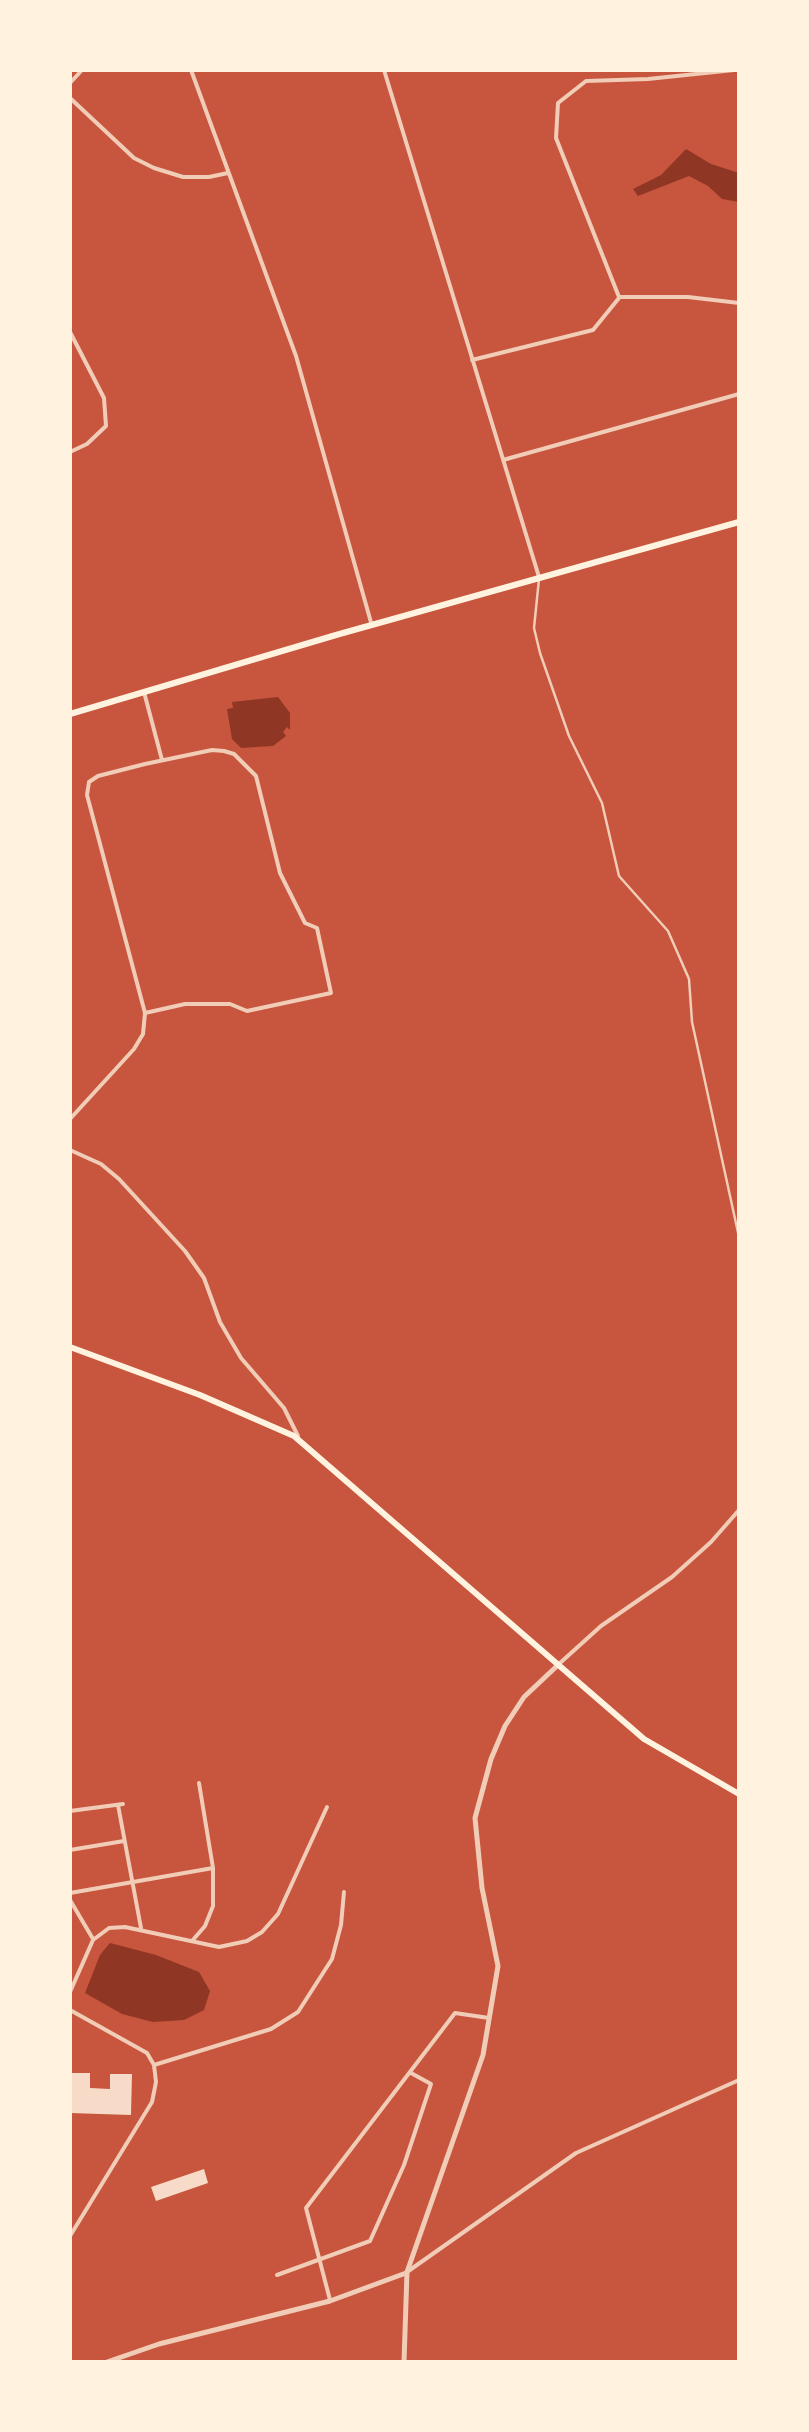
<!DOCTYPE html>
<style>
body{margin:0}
#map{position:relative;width:809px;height:2432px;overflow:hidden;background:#c8553d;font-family:Jost,sans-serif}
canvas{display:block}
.frame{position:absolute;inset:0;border:72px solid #fff3e0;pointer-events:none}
</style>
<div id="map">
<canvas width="809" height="2432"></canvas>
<div class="frame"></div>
</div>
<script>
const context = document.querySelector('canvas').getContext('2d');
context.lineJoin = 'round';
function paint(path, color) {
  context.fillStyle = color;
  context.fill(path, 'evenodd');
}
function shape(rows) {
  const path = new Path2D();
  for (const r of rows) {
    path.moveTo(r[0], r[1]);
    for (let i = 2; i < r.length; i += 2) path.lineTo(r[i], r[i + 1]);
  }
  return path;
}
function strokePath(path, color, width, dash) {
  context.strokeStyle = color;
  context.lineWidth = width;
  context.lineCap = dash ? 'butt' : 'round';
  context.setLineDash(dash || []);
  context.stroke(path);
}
const water = shape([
 [686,149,711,164,739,173,739,202,722,199,708,186,689,176,638,196,633,189,661,175],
 [278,697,290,713,290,730,287,727,283,732,286,736,273,746,241,748,232,739,227,709,233,708,232,702],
 [110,1943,156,1955,199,1972,210,1991,204,2010,184,2020,153,2022,122,2014,85,1993,100,1955]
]);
const building = shape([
 [70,2073,90,2073,90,2088,110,2089,110,2074,132,2074,131,2115,70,2113],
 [204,2169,208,2183,156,2201,151,2187]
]);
const service = shape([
 [539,579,534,628,540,653,569,736,602,803,619,876,668,931,689,979,692,1022,739,1237]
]);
const minor = shape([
 [191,70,296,356,372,626],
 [384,70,539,577],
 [70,83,82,70],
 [70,98,134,158,154,168,183,177,209,177,228,173],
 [619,297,556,138,558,103,586,81,648,79,734,70],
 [619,297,688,297,739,303],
 [70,332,104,398,106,426,87,444,70,452],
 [472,360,593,330,619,298],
 [503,460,739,394],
 [144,692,162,760],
 [70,1119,134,1049,143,1034,145,1013,87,795,89,782,98,776,145,764,212,750,224,751,234,754,256,776,280,873,305,923,317,928,331,993,247,1011,230,1004,185,1004,145,1013],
 [70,1150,101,1164,119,1179,185,1251,204,1278,220,1322,241,1358,284,1408,298,1436],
 [560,1663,601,1626,672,1577,711,1542,739,1510],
 [118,1805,141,1928],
 [70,1811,123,1804],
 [70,1850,124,1841],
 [70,1893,213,1868],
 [70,1900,93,1939],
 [192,1941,205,1926,213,1906,213,1868,199,1783],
 [70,1992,93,1940,109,1928,125,1927,219,1947,247,1941,262,1932,278,1914,327,1807],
 [70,2010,147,2053,154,2065,156,2082,152,2102,70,2236],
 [154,2065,271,2029,298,2012,332,1959,341,1925,344,1892],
 [407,2272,576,2153,739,2080],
 [277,2275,370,2241,404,2165,431,2084,411,2073],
 [330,2300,306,2208,455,2013,489,2018]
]);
const tertiary = shape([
 [107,2362,159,2344,330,2301,406,2273],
 [404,2362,407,2272,483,2055,498,1966,482,1888,475,1818,491,1759,505,1726,524,1697,558,1665]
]);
const secondary = shape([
 [70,714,336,635,739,522],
 [70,1347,200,1395,294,1436,644,1739,739,1794]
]);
paint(water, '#8f3625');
paint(building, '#f7dbc8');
strokePath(service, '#f1ccb7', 2.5);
strokePath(minor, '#f1ccb7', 4);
strokePath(tertiary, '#f1ccb7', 5);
strokePath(secondary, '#fff3e0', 6);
</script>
